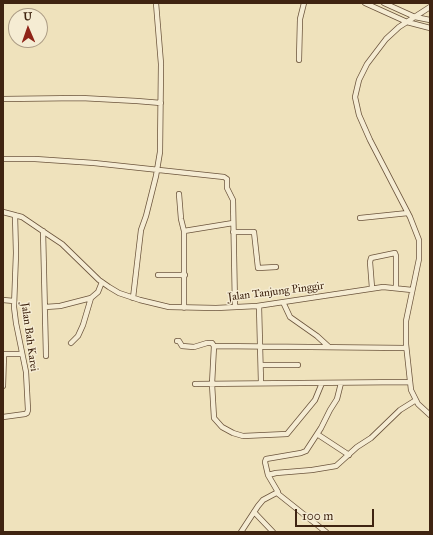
<!DOCTYPE html>
<style>
body{margin:0}
#map{position:relative;width:433px;height:535px;overflow:hidden;background:#efe2bc;font-family:"IM FELL Great Primer",serif}
canvas{display:block}
.frame{position:absolute;inset:0;border:4px solid #3f2411;pointer-events:none}
.north{position:absolute;left:8px;top:8px;width:40px;height:40px;box-sizing:border-box;background:#f5ecd3;border:1px solid #ac9c85;border-radius:50%;rotate:358deg;font-size:11px;font-weight:700;line-height:16px;text-align:center;color:#3f2411}
.north::after{content:'';display:block;margin:auto;width:14px;height:18px;background:#8f2418;clip-path:polygon(50% 0,100% 100%,50% 72%,0 100%)}
.scale{position:absolute;left:295px;top:509px;width:79px;height:18px;box-sizing:border-box;border:2px solid #3f2411;border-top:0;padding-left:5px;font-size:12px;line-height:14px;white-space:nowrap;color:#3f2411;-webkit-text-stroke:3px #f5ecd3;paint-order:stroke}
</style>
<div id="map">
<canvas width="433" height="535"></canvas>
<div class="frame"></div>
<div class="north">U</div>
<div class="scale">100 m</div>
</div>
<script>
const context = document.querySelector('canvas').getContext('2d');
context.lineJoin = 'round';
function shape(rows) {
  const path = new Path2D();
  for (const r of rows) {
    path.moveTo(r[0], r[1]);
    for (let i = 2; i < r.length; i += 2) path.lineTo(r[i], r[i + 1]);
  }
  return path;
}
function strokePath(path, color, width, dash) {
  context.strokeStyle = color;
  context.lineWidth = width;
  context.lineCap = dash ? 'butt' : 'round';
  context.setLineDash(dash || []);
  context.stroke(path);
}
function drawText(font, color, halo, rows, align = 'center') {
  context.font = font + ' "IM FELL Great Primer",serif';
  context.lineWidth = 3;
  context.setLineDash([]);
  context.textBaseline = 'middle';
  context.strokeStyle = halo;
  context.fillStyle = color;
  for (const [text, x, y, turn = 0] of rows) {
    context.save();
    context.translate(x, y);
    context.rotate((+turn || 0) * Math.PI / 180);
    context.textAlign = isNaN(turn) ? turn : align;
    if (halo) context.strokeText(text, 0, 0);
    context.fillText(text, 0, 0);
    context.restore();
  }
}
const stream = shape([
 [49,532,67,532]
]);
const street = shape([
 [365,3,407,22,430,28],
 [384,3,415,17,430,20],
 [430,7,399,27,386,39,367,64,359,80,355,97,359,115,370,140,410,217,419,240,419,259,406,321,406,344,411,390,418,404,430,415],
 [299,60,300,19,304,3],
 [3,99,81,98,137,101,161,103],
 [3,159,35,159,94,163,224,177,227,179,227,188,233,200,235,307],
 [179,194,181,219,184,231,184,308],
 [3,212,22,217,47,234,62,244,99,280,109,287,119,293,140,300,169,307,216,308,257,306,383,287,412,290],
 [360,218,408,213],
 [43,231,46,356],
 [184,231,233,223],
 [233,232,254,232,258,268,276,267],
 [158,275,185,275],
 [372,288,370,262,371,258,395,253,396,256,396,288],
 [133,298,141,230,146,216,156,176,160,152,161,64,156,3],
 [3,300,14,301],
 [283,302,290,317,317,336,329,347],
 [259,306,261,383],
 [45,307,60,306,91,298,98,292,102,282],
 [177,341,179,341,182,346,194,347,207,343,212,343,214,346],
 [71,343,78,336,83,325,91,298],
 [3,354,22,354],
 [261,365,298,365],
 [322,383,315,400,287,434,243,436,233,433,222,427,214,418,212,384,214,346,406,348],
 [195,384,409,382],
 [3,386,4,354],
 [3,417,25,414,27,413,28,410,26,372,16,323,14,307,16,253,15,215],
 [317,434,349,455],
 [268,475,265,462,266,459,301,453,306,451,321,428,330,410,337,399,341,383],
 [277,493,326,532],
 [254,512,273,532],
 [241,532,258,506,263,500,278,492,268,475,276,473,312,470,336,466,357,447,371,438,400,410,416,400]
]);
const streetNames = [
 ["Jalan Tanjung Pinggir",276,292,-7],
 ["Jalan Bah Karei",29,337,82]
];
strokePath(stream, '#797f78', 1.5);
strokePath(street, '#6b543c', 6);
strokePath(street, '#f5ecd3', 4.5);
drawText('11px', '#3f2411', '#f5ecd3', streetNames);
</script>
